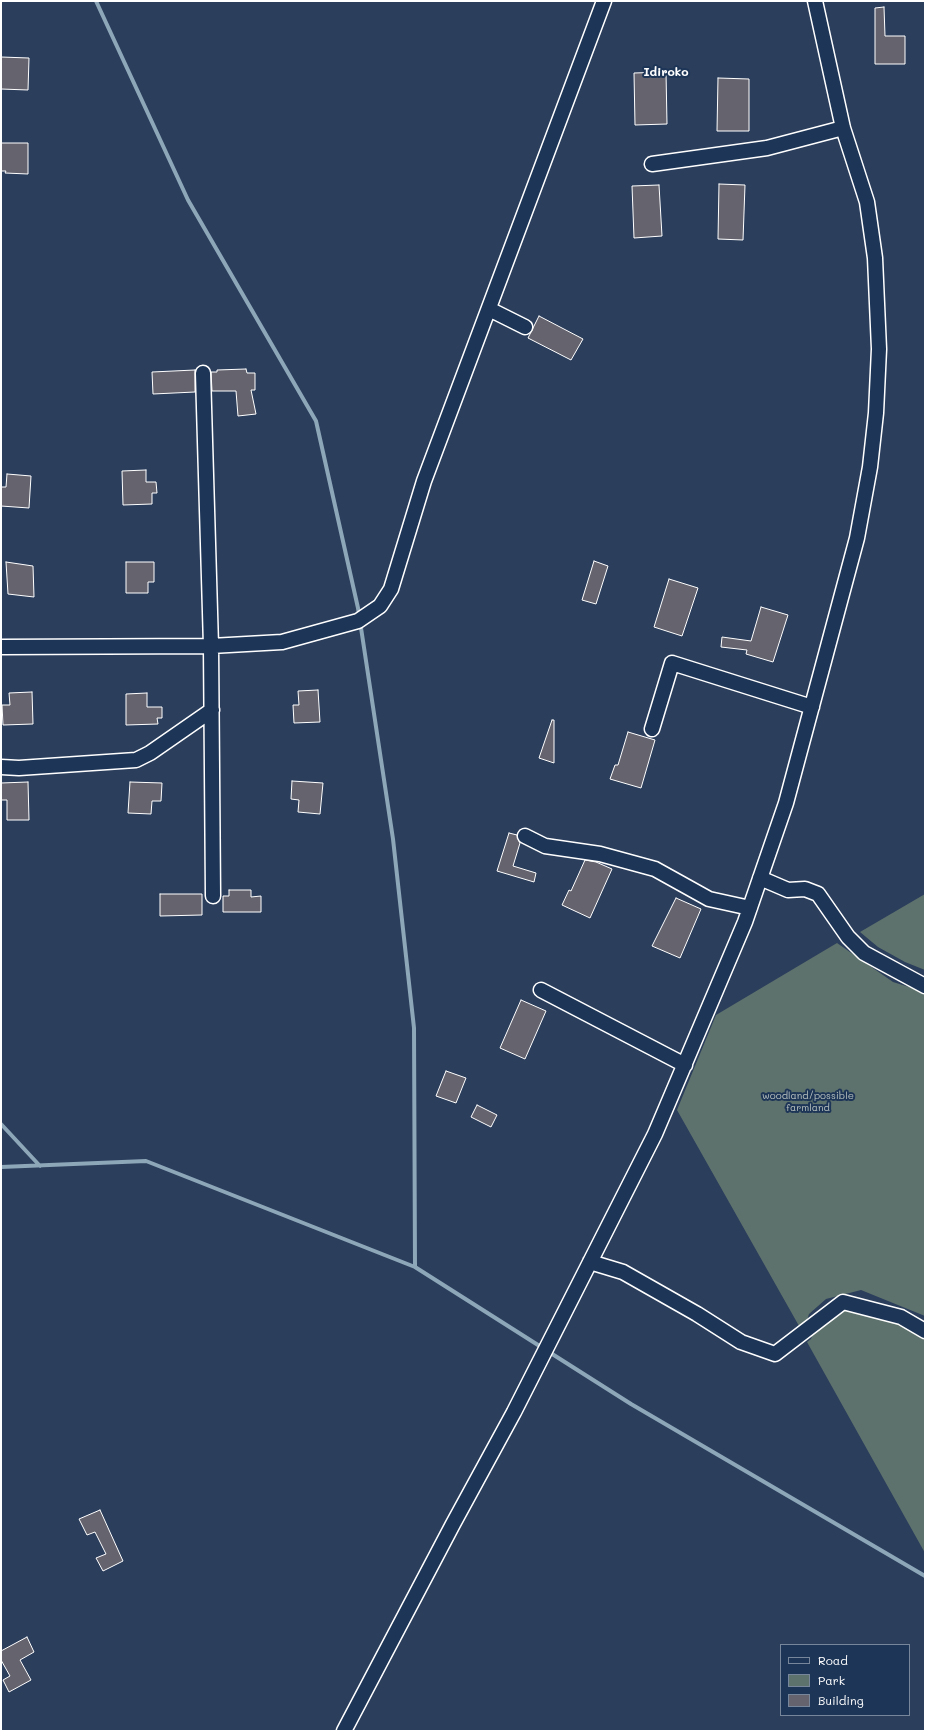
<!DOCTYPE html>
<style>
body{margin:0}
#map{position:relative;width:926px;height:1732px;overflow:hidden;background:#2b3e5c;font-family:Mali,sans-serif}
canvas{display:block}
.frame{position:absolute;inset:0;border:2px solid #fff;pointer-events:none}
.legend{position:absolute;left:780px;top:1644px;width:130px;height:72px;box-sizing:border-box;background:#1d3557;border:1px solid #77869a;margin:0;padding:5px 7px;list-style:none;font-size:12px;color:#fff}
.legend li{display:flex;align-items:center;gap:8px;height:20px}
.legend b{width:20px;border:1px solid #77869a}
</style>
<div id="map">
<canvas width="926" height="1732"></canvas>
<div class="frame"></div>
<ul class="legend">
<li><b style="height:5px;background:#1d3557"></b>Road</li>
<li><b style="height:11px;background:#5e726d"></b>Park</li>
<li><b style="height:11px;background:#64636e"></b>Building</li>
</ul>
</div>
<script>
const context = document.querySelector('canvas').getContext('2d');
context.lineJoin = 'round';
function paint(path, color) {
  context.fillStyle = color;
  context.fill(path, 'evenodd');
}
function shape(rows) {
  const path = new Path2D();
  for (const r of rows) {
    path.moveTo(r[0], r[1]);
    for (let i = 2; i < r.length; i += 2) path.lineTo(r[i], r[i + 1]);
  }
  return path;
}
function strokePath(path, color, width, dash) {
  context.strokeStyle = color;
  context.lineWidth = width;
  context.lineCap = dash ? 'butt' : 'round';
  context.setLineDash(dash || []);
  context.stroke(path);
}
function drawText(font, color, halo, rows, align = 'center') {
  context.font = font + ' Mali,sans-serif';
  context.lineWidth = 4;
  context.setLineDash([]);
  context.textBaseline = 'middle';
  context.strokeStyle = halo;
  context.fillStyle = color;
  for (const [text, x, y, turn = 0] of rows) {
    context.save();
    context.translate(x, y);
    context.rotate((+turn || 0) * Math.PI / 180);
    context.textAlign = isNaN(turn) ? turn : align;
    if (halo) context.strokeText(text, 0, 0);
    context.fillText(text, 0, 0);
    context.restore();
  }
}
const green = shape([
 [925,894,925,970,905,962,878,947,860,932],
 [837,943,893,982,925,992,925,1316,861,1290,826,1299,809,1314,803,1333,677,1110,716,1015],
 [835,1306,925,1328,925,1553,807,1342,811,1339,818,1319]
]);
const stream = shape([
 [96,1,188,200,316,421,358,608,393,839,414,1028,415,1267],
 [1,1124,40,1166],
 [1,1167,146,1161,415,1267,631,1404,925,1576]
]);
const building = shape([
 [884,7,885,36,905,36,905,64,875,64,875,8,884,7],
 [1,57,29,58,28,90,1,89,1,57],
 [666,72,667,124,635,125,634,73,666,72],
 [718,78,749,79,749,131,717,131,718,78],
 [1,143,28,143,28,174,5,173,6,171,1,171,1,143],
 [719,184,745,185,743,240,718,239,719,184],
 [659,185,662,236,634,238,632,186,659,185],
 [539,316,583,339,571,360,528,338,539,316],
 [246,369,247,373,255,373,255,390,251,390,256,414,238,416,236,391,212,391,211,372,217,372,217,370,246,369],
 [195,370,195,392,153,394,152,372,195,370],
 [146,470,146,482,156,482,157,493,152,493,152,504,123,505,122,471,146,470],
 [7,474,31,476,29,508,1,506,1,487,6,487,7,474],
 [594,561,608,566,596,604,582,600,594,561],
 [6,562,33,566,34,597,8,594,6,562],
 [126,562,154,562,154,582,148,582,148,593,126,593,126,562],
 [669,579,698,588,682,636,654,627,669,579],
 [761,607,788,615,773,662,746,654,747,650,721,647,722,637,751,641,761,607],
 [318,690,320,722,294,723,293,705,299,705,298,691,318,690],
 [32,692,33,724,3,725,2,705,10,705,9,693,32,692],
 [147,693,147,707,162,707,162,718,157,718,158,724,126,725,126,694,147,693],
 [552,720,554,720,554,763,539,758,552,720],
 [628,732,655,740,641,788,610,779,615,765,618,765,628,732],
 [292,781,323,783,320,814,298,812,299,800,291,799,292,781],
 [28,782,29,820,7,820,7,800,1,800,1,783,28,782],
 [130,782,162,783,161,801,152,801,151,814,128,813,130,782],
 [509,833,517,835,520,843,513,866,536,873,534,882,497,871,509,833],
 [585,860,596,862,612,869,590,918,562,905,569,890,571,891,585,860],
 [229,890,251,890,251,897,261,896,261,912,223,912,223,896,229,896,229,890],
 [160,894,202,894,202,915,160,916,160,894],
 [676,898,701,909,680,958,652,946,676,898],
 [521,1000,546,1011,525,1059,500,1048,521,1000],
 [446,1071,466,1078,456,1103,436,1096,446,1071],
 [477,1105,497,1115,491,1127,471,1117,477,1105],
 [100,1510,123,1561,103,1571,96,1558,106,1554,95,1532,87,1535,79,1519,100,1510],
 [27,1637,34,1652,20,1660,31,1680,9,1692,3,1680,10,1676,1,1660,1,1651,27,1637]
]);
const street = shape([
 [652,164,767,148,843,128],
 [489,309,525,327],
 [203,373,211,646,213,896],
 [1,647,211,646,282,642,358,621,380,606,391,589,424,481,604,1],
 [652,729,672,663,812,707],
 [1,767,19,768,136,760,150,753,212,710],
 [525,836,545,846,600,854,655,869,709,899,750,908],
 [760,878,788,890,805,889,818,894,848,937,864,953,925,986],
 [541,990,685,1065],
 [590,1262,623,1272,697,1314,741,1342,775,1354,843,1302,901,1317,925,1331],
 [344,1731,453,1524,514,1412,655,1134,745,922,786,803,857,538,870,467,876,413,879,349,875,258,867,202,843,128,815,1]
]);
const parkNames = [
 ["woodland/possible",808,1096],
 ["farmland",808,1108]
];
const quarterNames = [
 ["Idiroko",666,72]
];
paint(green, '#5e726d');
strokePath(stream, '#8da6b8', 4);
paint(building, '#64636e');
strokePath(building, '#fff', 1);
strokePath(street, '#fff', 17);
strokePath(street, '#1d3557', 14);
drawText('10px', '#b7c0bd', '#1d3557', parkNames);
drawText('bold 12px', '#fff', '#1d3557', quarterNames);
</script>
